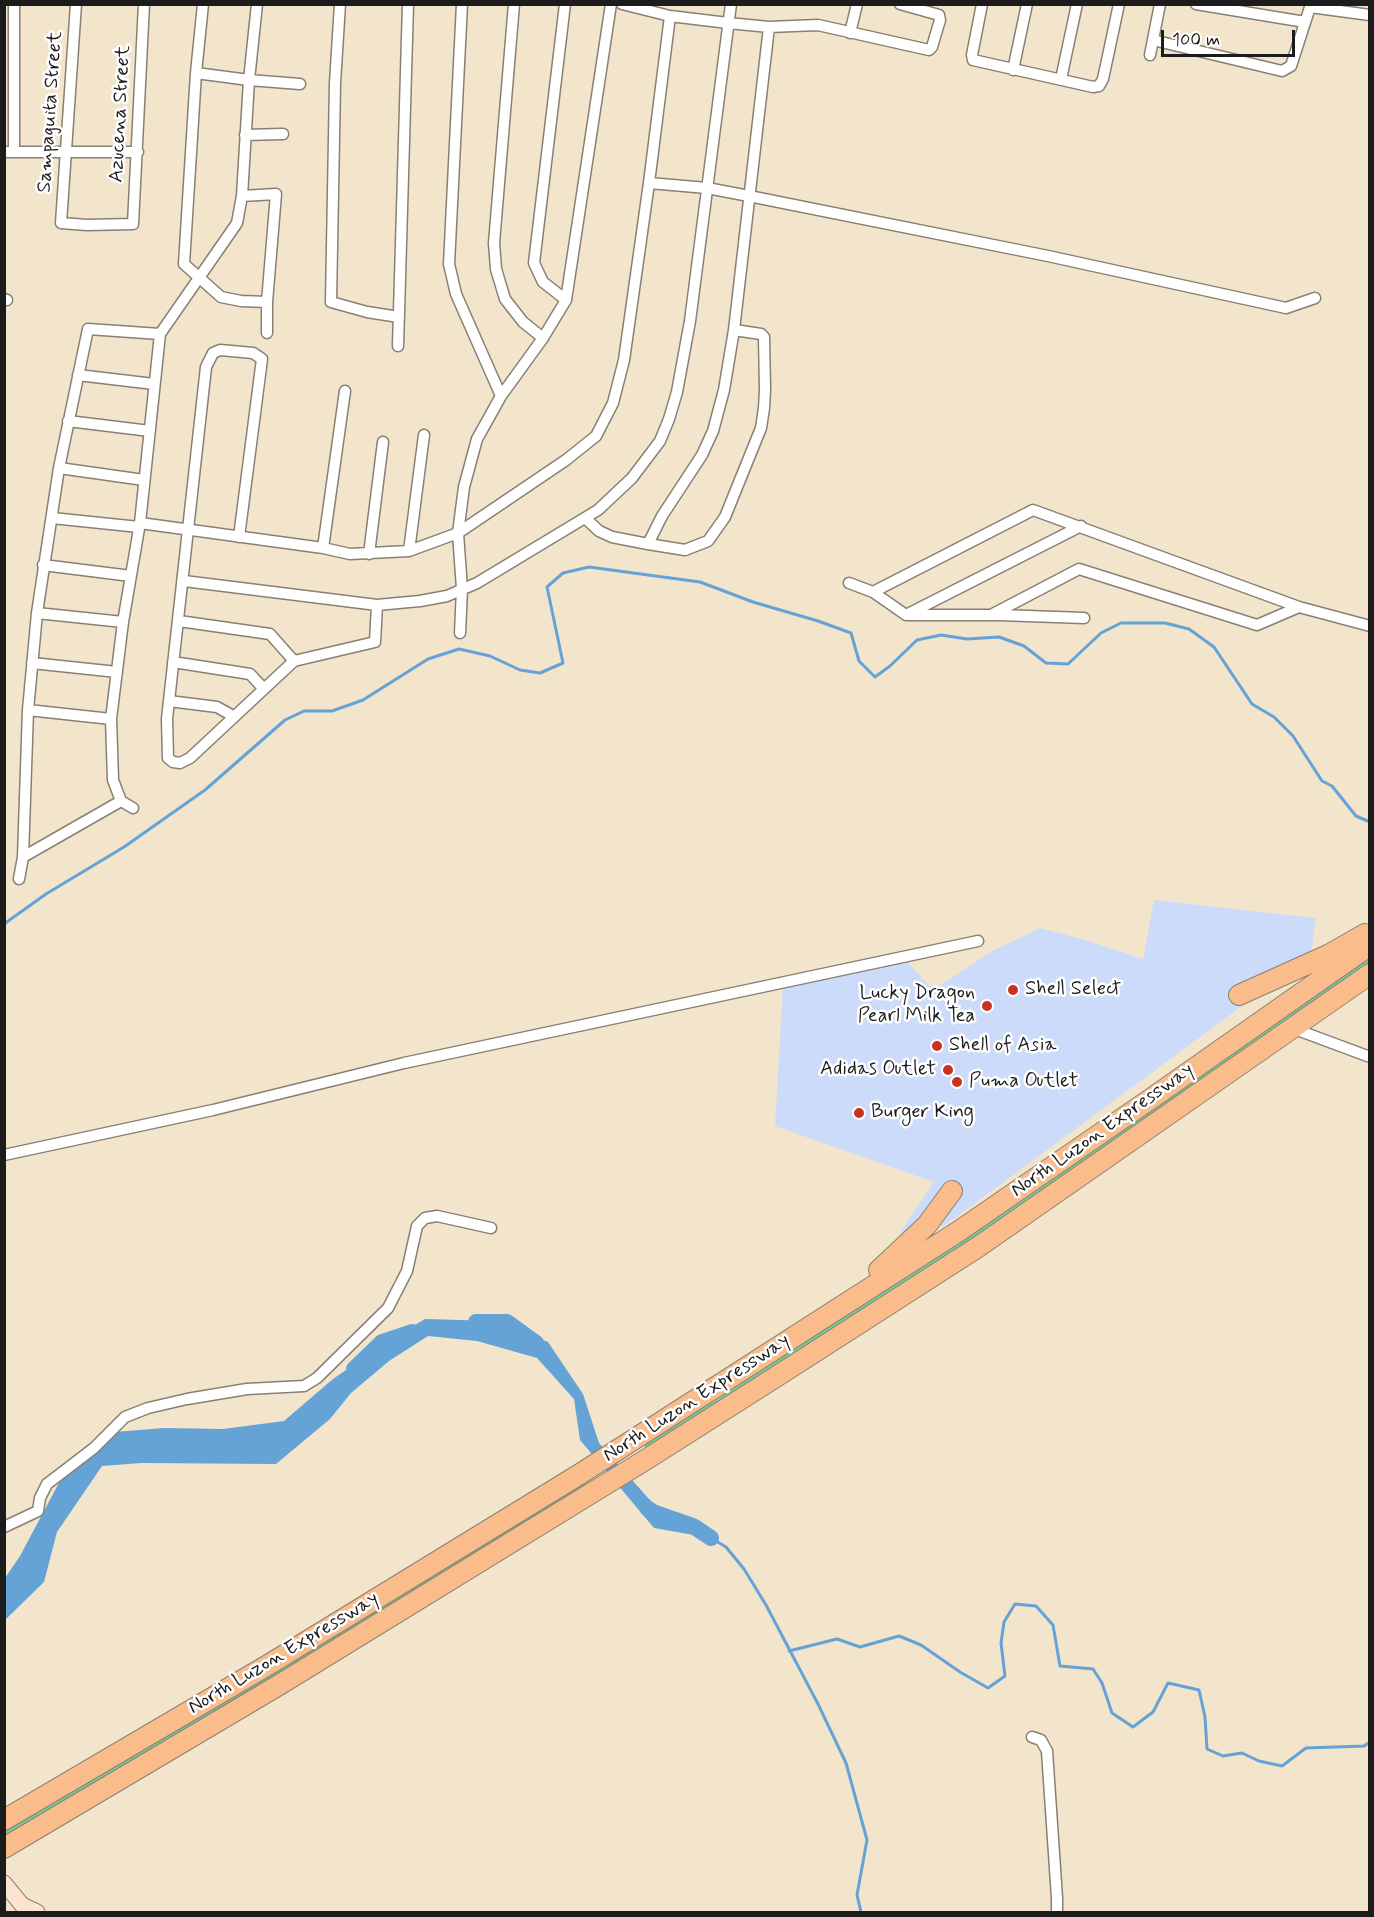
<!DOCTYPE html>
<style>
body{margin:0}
#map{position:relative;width:1374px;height:1917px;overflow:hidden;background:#f2e5cc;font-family:Mynerve,sans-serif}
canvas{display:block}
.frame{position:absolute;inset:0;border:6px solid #1c1c1c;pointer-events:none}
.scale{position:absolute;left:1161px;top:30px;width:134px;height:27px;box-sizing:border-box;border:3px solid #1c1c1c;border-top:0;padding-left:8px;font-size:18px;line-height:21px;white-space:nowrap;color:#1c1c1c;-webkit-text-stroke:4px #fff;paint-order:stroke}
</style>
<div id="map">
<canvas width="1374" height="1917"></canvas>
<div class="frame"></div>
<div class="scale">100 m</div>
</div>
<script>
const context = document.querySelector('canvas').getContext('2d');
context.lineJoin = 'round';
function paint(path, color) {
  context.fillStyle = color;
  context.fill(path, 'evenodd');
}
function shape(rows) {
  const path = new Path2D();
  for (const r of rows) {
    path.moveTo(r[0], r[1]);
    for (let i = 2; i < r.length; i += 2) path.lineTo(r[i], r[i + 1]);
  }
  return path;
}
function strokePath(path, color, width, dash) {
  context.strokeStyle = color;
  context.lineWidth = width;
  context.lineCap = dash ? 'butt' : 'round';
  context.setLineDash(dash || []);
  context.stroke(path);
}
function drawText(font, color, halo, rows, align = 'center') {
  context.font = font + ' Mynerve,sans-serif';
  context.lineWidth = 5;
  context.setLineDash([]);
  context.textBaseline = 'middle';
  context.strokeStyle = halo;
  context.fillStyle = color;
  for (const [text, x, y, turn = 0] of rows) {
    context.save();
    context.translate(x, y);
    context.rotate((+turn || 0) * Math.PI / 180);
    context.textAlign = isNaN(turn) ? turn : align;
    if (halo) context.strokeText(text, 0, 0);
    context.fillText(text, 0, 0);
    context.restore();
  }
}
const built = shape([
 [1154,900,1316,918,1311,955,944,1226,903,1237,901,1231,934,1182,775,1126,783,986,905,959,933,990,992,951,1040,928,1085,940,1143,959]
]);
const green = shape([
 [1369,957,1369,968,1094,1161,647,1450,642,1442,716,1400,992,1220],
 [583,1481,587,1489,341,1639,5,1838,5,1829]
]);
const water = shape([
 [425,1319,495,1321,548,1342,583,1394,599,1443,649,1499,674,1524,711,1538,654,1528,580,1440,574,1399,537,1358,477,1341,428,1336,389,1361,351,1393,330,1419,276,1464,141,1463,102,1466,57,1532,44,1582,5,1620,5,1578,20,1556,61,1479,102,1433,164,1428,223,1429,284,1421,333,1379,388,1341]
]);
const stream = shape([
 [4,924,46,894,124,847,205,790,285,720,304,711,332,711,363,700,428,659,459,649,490,656,520,670,540,673,563,663,547,587,563,573,589,567,700,582,753,602,818,621,851,633,859,661,875,677,890,666,917,640,941,635,967,639,999,637,1024,646,1046,663,1068,664,1101,633,1121,623,1165,623,1189,629,1214,647,1252,704,1274,717,1293,736,1322,781,1332,786,1356,816,1370,822],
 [711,1538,726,1547,744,1569,766,1605,818,1704,846,1763,867,1840,857,1895,861,1912],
 [789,1651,837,1639,860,1647,899,1636,921,1645,960,1672,988,1688,1005,1676,1001,1643,1004,1622,1015,1604,1036,1606,1053,1625,1060,1666,1093,1669,1102,1683,1112,1713,1133,1727,1153,1712,1168,1683,1199,1690,1205,1717,1207,1749,1223,1756,1242,1753,1259,1761,1282,1766,1306,1748,1364,1746,1370,1742]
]);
const river = shape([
 [476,1322,507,1322,536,1343],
 [354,1369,382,1342,412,1332],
 [647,1508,653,1512,693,1526,711,1538]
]);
const street = shape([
 [76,4,61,223,87,225,133,224,144,4],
 [203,4,196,73,184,264,221,297,241,301,267,302,267,333],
 [340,4,335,83,331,302,367,312,399,317],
 [462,4,449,264,456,294,501,396],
 [514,4,494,243,496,269,505,299,523,322,543,338],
 [565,4,534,263,543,282,566,300],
 [622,4,670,16,728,23,769,27,818,25,929,50,932,47,940,20,939,15,900,4],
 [982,4,972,55,973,60,1093,87,1099,86,1103,79,1119,4],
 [1196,4,1305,22],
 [1310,7,1370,15],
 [850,33,857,4],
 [1153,40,1282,71,1291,66,1311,4],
 [1150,55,1160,4],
 [1013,70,1027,4],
 [196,73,249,80,300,84],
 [1061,79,1077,4],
 [245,135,283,134],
 [14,151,14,4],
 [4,152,138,152],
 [649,183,707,188,749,196,1048,256,1286,308,1315,298],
 [242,196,276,194,267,302],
 [4,299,7,300],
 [398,346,408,4],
 [78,375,154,384],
 [68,421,150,431],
 [59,468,144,480],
 [52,518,139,527],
 [585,518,599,531,612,537,648,544,685,550,708,541,725,517,761,428,764,408,765,390,764,337,761,334,734,330],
 [140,523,323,548,350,554,409,551,458,533,566,460,596,436,613,403,624,360,649,183,670,16],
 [239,537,262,359,253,353,220,350,213,353,206,367,167,719,168,758,173,762,180,763,190,758,294,661,375,642,377,605],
 [648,544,662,516,702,455,713,431,724,390,734,330,769,27],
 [323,548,345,391],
 [409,551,424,435],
 [369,554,383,442],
 [43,565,131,576],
 [184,581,377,605,420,601,447,596,477,583,598,510,632,478,660,441,669,419,677,392,690,321,731,4],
 [849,583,873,592,906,615,1081,526],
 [873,592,1033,510,1299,607,1370,626],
 [37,613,123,622],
 [909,615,999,615,1084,618],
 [991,615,1079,569,1257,625,1299,607],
 [179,621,270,634,294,661],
 [460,633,462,589,458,533,464,487,477,439,501,396,543,338,566,300,611,4],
 [173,662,250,674,263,688],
 [32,663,117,672],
 [169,701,217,707,233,716],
 [28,710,111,719],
 [133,808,121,801,113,780,111,719,123,622,140,523,160,334,237,223,242,196,249,80,257,4],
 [23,857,121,801],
 [19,879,23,857,28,710,37,613,59,468,88,329,160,334],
 [1292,1028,1370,1057],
 [4,1155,213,1110,404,1063,978,941],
 [4,1527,38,1511,40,1498,47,1484,94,1448,125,1417,148,1408,187,1399,247,1389,304,1386,317,1378,388,1308,407,1271,417,1226,425,1218,437,1216,491,1228],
 [1032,1737,1041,1740,1047,1751,1057,1898,1057,1912]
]);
const secondary = shape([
 [4,1883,22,1905,37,1912]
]);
const highway = shape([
 [1239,995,1330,954,1365,934],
 [879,1270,927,1225,952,1191],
 [4,1820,268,1665,580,1474,959,1231,1152,1098,1370,945],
 [4,1848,279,1685,647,1459,782,1373,978,1247,1370,974]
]);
const markers = [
 [1013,990,6,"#c8321e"],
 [987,1006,6,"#c8321e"],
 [937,1046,6,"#c8321e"],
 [948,1070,6,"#c8321e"],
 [957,1082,6,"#c8321e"],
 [859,1113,6,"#c8321e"]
];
const streetNames = [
 ["Sampaguita Street",51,112,-86],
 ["Azucena Street",121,114,-87],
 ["North Luzon Expressway",1103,1131,-35],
 ["North Luzon Expressway",697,1399,-33],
 ["North Luzon Expressway",284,1654,-31]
];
const poiNames = [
 ["Shell Select",1025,990],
 ["Lucky Dragon",975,994,"right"],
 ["Pearl Milk Tea",975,1017,"right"],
 ["Shell of Asia",949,1046],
 ["Adidas Outlet",936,1070,"right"],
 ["Puma Outlet",969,1082],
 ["Burger King",871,1113]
];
paint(built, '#ccdbf9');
paint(green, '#74cd94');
paint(water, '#65a2d6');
strokePath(stream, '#65a2d6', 3);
strokePath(river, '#65a2d6', 16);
strokePath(street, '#878074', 13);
strokePath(secondary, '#878074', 17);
strokePath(highway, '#878074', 22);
strokePath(street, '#fff', 10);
strokePath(secondary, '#fde4d1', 15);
strokePath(highway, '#fabc8b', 20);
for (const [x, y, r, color] of markers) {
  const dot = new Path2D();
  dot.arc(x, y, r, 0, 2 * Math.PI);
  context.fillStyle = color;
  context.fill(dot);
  strokePath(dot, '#fff', 2);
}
drawText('20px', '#1c1c1c', '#fff', streetNames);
drawText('20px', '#1c1c1c', '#fff', poiNames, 'left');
</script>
